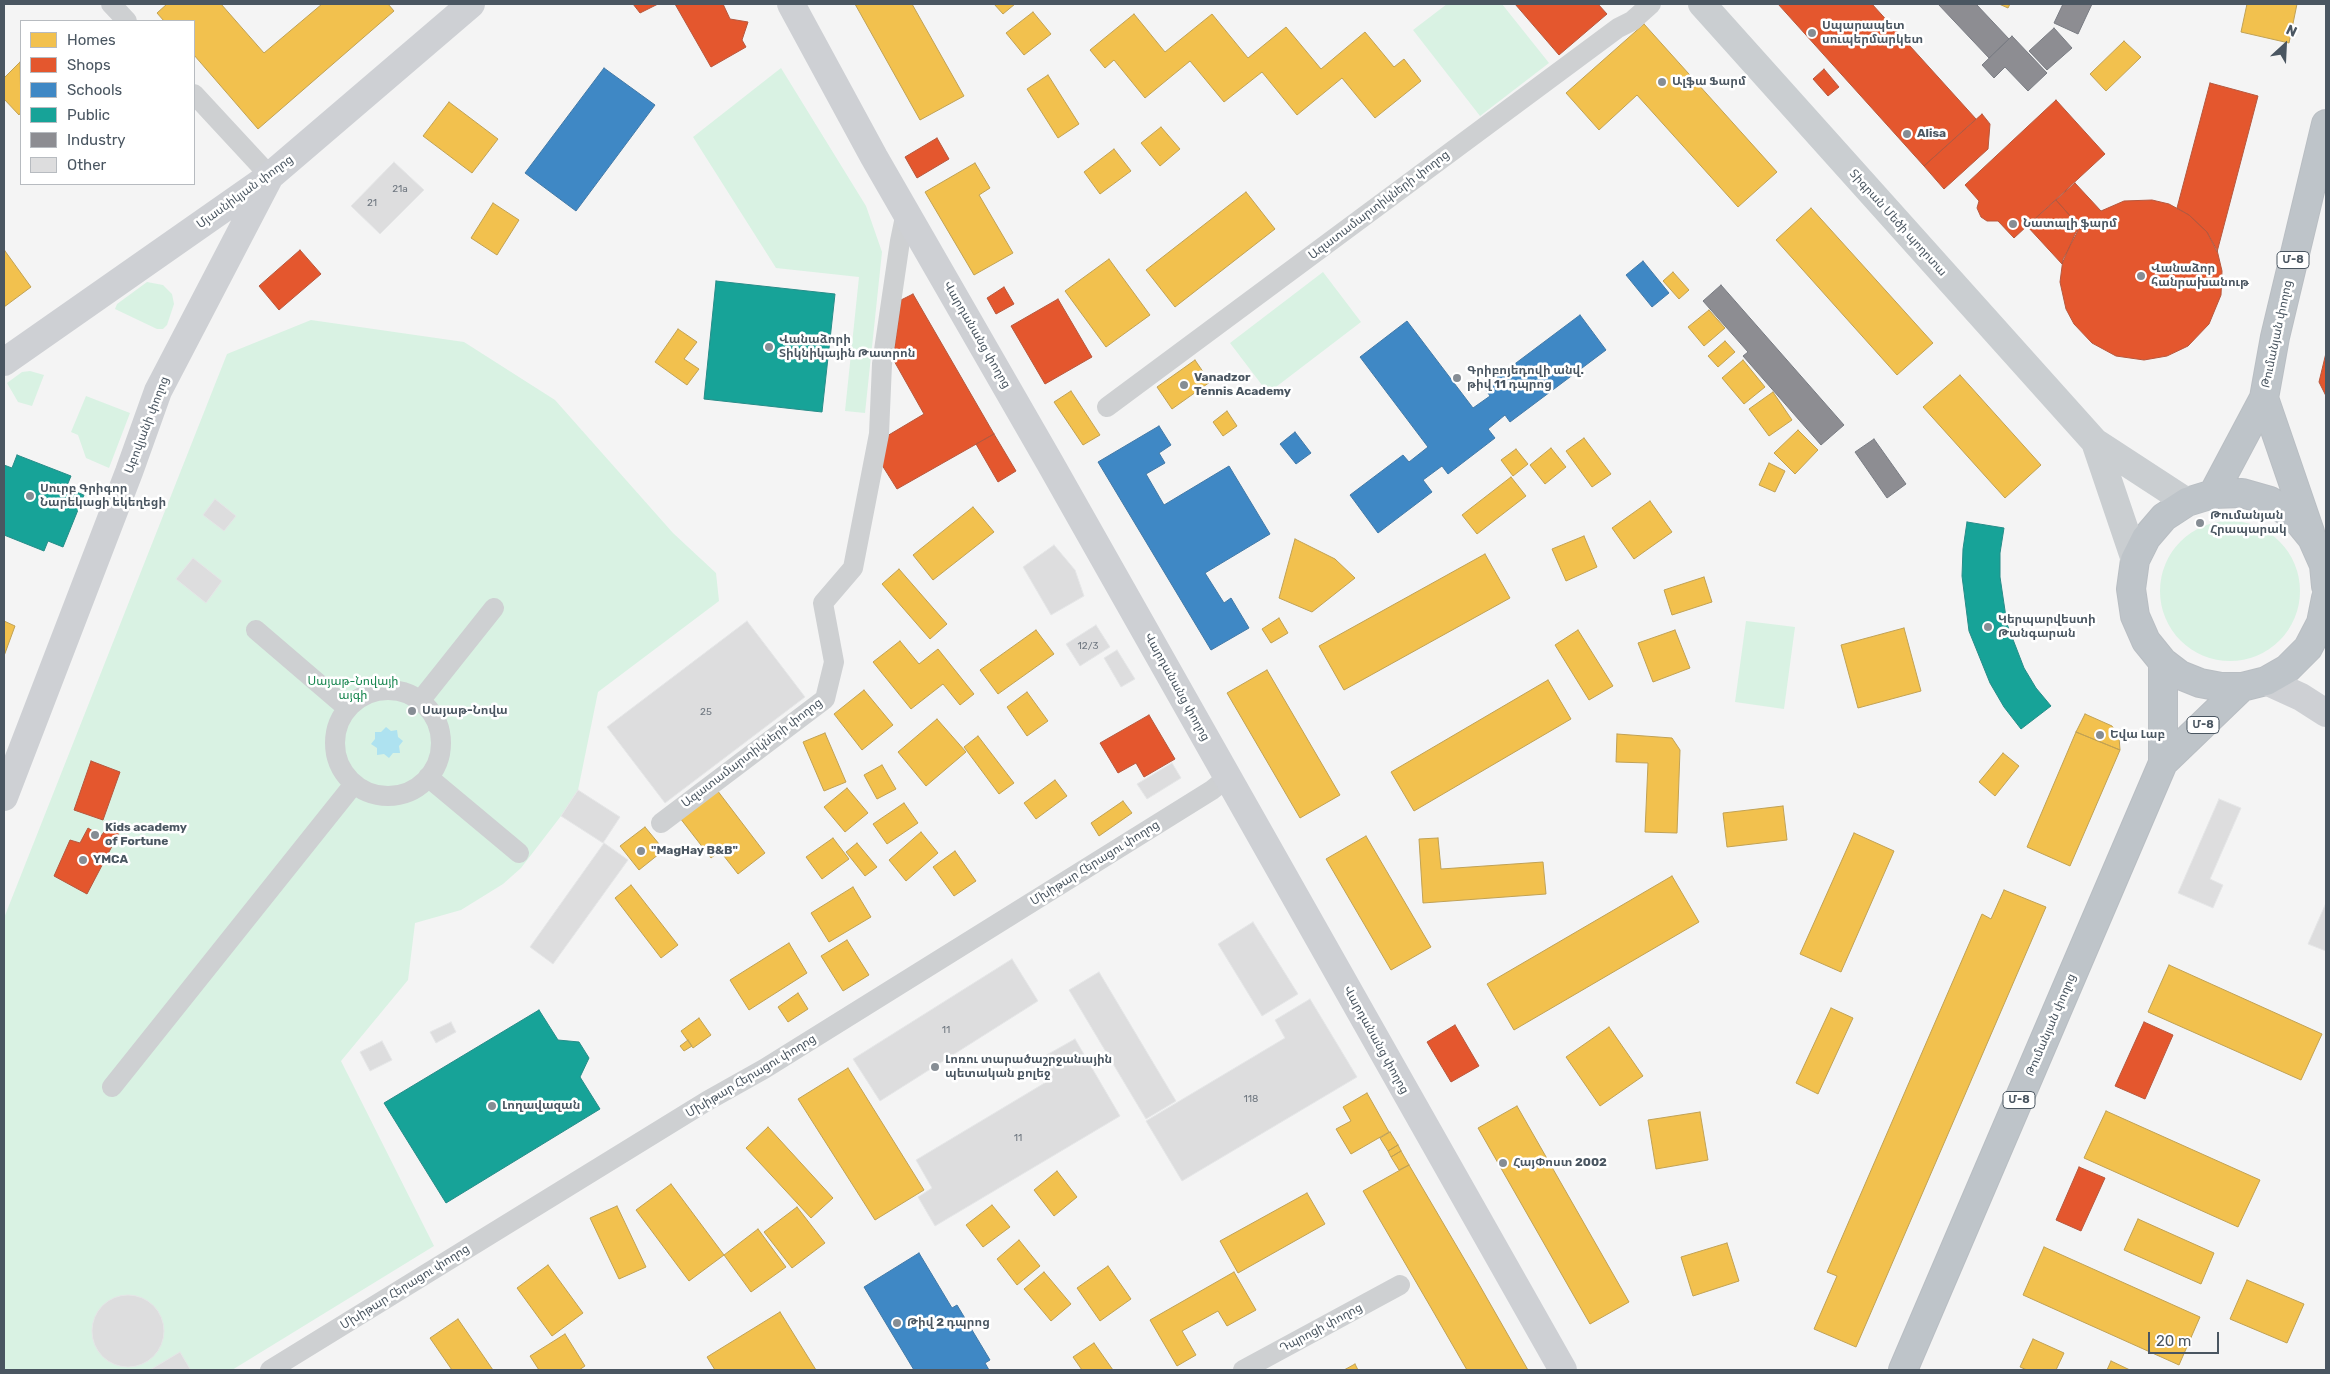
<!DOCTYPE html>
<meta charset="utf-8">
<style>
body{margin:0}
#map{position:relative;width:2330px;height:1374px;overflow:hidden;background:#f4f4f4;font-family:Rubik,sans-serif}
canvas{display:block}
.frame{position:absolute;inset:0;border:5px solid #4a5661;pointer-events:none}
.legend{position:absolute;left:20px;top:20px;width:175px;height:165px;box-sizing:border-box;background:#fff;border:1px solid #b7bbc0;margin:0;padding:6px 9px;list-style:none;font-size:15px;color:#4a5661}
.legend li{display:flex;align-items:center;gap:10px;height:25px}
.legend b{width:25px;border:1px solid #b7bbc0}
.north{position:absolute;left:2260px;top:20px;width:50px;height:50px;-webkit-text-stroke:4px #fff;paint-order:stroke;rotate:25deg;font-size:14px;font-weight:700;line-height:20px;text-align:center;color:#4a5661}
.north::after{content:'';display:block;margin:auto;width:18px;height:22px;background:#4a5661;clip-path:polygon(50% 0,100% 100%,50% 72%,0 100%)}
.scale{position:absolute;left:2148px;top:1332px;width:71px;height:22px;box-sizing:border-box;border:2px solid #4a5661;border-top:0;padding-left:6px;font-size:15px;line-height:18px;white-space:nowrap;color:#4a5661;-webkit-text-stroke:4px #fff;paint-order:stroke}
</style>
<div id="map">
<canvas width="2330" height="1374"></canvas>
<div class="frame"></div>
<ul class="legend">
<li><b style="height:14px;background:#f2c14e"></b>Homes</li>
<li><b style="height:14px;background:#e4572e"></b>Shops</li>
<li><b style="height:14px;background:#3f88c5"></b>Schools</li>
<li><b style="height:14px;background:#17a398"></b>Public</li>
<li><b style="height:14px;background:#8d8d92"></b>Industry</li>
<li><b style="height:14px;background:#ddddde"></b>Other</li>
</ul>
<div class="north">N</div>
<div class="scale">20 m</div>
</div>
<script>
const context = document.querySelector('canvas').getContext('2d');
context.lineJoin = 'round';
function paint(path, color) {
  context.fillStyle = color;
  context.fill(path, 'evenodd');
}
function shape(rows) {
  const path = new Path2D();
  for (const r of rows) {
    if (r.length === 3) {
      path.moveTo(r[0] + r[2], r[1]);
      path.arc(r[0], r[1], r[2], 0, 2 * Math.PI);
      continue;
    }
    path.moveTo(r[0], r[1]);
    for (let i = 2; i < r.length; i += 2) path.lineTo(r[i], r[i + 1]);
  }
  return path;
}
function strokePath(path, color, width, dash) {
  context.strokeStyle = color;
  context.lineWidth = width;
  context.lineCap = dash ? 'butt' : 'round';
  context.setLineDash(dash || []);
  context.stroke(path);
}
function drawText(font, color, halo, rows, align = 'center') {
  context.font = font + ' Rubik,"Noto Sans Armenian",sans-serif';
  context.lineWidth = 5;
  context.setLineDash([]);
  context.textBaseline = 'middle';
  context.strokeStyle = halo;
  context.fillStyle = color;
  for (const [text, x, y, turn = 0] of rows) {
    context.save();
    context.translate(x, y);
    context.rotate((+turn || 0) * Math.PI / 180);
    context.textAlign = isNaN(turn) ? turn : align;
    if (halo) context.strokeText(text, 0, 0);
    context.fillText(text, 0, 0);
    context.restore();
  }
}
const green = shape([
 [1447,4,1502,4,1549,63,1480,116,1413,30],
 [781,68,866,206,882,252,865,413,845,411,859,277,776,268,693,137],
 [1323,272,1361,322,1268,393,1230,343],
 [147,282,163,285,172,294,174,304,167,325,163,329,157,329,115,309,117,304],
 [311,320,464,342,555,400,673,533,716,573,719,601,598,692,578,790,561,816,521,868,503,884,461,910,415,923,408,980,341,1061,434,1246,232,1370,4,1370,4,918,227,354],
 [30,371,44,375,32,406,18,402,7,383,22,372],
 [86,396,130,413,109,468,86,458,78,435,71,432],
 [2230,591,70],
 [1746,621,1795,627,1784,709,1735,702]
]);
const water = shape([
 [386,727,391,731,397,730,398,737,403,741,399,746,400,753,393,753,389,758,384,754,377,755,377,748,371,744,375,739,375,732,381,732]
]);
const homes = shape([
 [167,4,221,4,264,53,322,4,388,4,394,11,258,129,194,55,194,21,164,21,157,13,167,4],
 [855,4,912,4,964,96,920,120,855,4],
 [994,4,1015,4,1003,14,994,4],
 [1999,4,2010,4,2008,8,1999,4],
 [2247,4,2297,4,2289,43,2241,32,2247,4],
 [1033,12,1051,34,1024,55,1006,33,1033,12],
 [1134,14,1165,52,1212,14,1248,58,1286,27,1321,69,1365,32,1394,67,1404,59,1421,81,1375,118,1342,78,1297,115,1262,72,1224,102,1190,61,1145,98,1114,60,1105,68,1090,50,1134,14],
 [1644,24,1777,172,1738,207,1637,95,1599,130,1566,93,1644,24],
 [2124,41,2141,57,2106,91,2090,74,2124,41],
 [20,62,21,112,19,115,4,99,4,78,20,62],
 [1048,75,1079,124,1058,138,1027,89,1048,75],
 [449,102,498,139,472,173,423,136,449,102],
 [1161,127,1180,149,1160,166,1141,143,1161,127],
 [1114,149,1131,171,1100,194,1084,172,1114,149],
 [975,163,990,188,979,195,1013,253,974,275,925,192,975,163],
 [1246,192,1275,229,1175,307,1146,270,1246,192],
 [493,203,519,220,497,255,471,238,493,203],
 [1811,208,1933,343,1897,375,1776,240,1811,208],
 [5,251,31,287,4,307,4,252,5,251],
 [1109,259,1150,315,1106,347,1065,291,1109,259],
 [1673,272,1689,290,1679,299,1663,281,1673,272],
 [1709,310,1725,328,1704,346,1688,327,1709,310],
 [678,329,697,342,684,359,699,369,687,385,655,362,678,329],
 [1725,341,1735,352,1718,367,1708,356,1725,341],
 [1195,360,1210,382,1172,409,1157,387,1195,360],
 [1743,360,1765,387,1744,404,1722,378,1743,360],
 [1960,375,2041,465,2005,498,1923,407,1960,375],
 [1071,391,1100,435,1083,445,1054,402,1071,391],
 [1773,392,1792,420,1769,436,1749,409,1773,392],
 [1227,411,1237,426,1223,436,1213,422,1227,411],
 [1798,430,1818,450,1795,474,1774,453,1798,430],
 [1584,438,1611,474,1592,487,1566,451,1584,438],
 [1551,448,1566,467,1545,484,1530,465,1551,448],
 [1516,449,1528,464,1513,476,1501,460,1516,449],
 [1769,463,1785,471,1775,492,1759,485,1769,463],
 [1511,477,1526,496,1477,534,1462,515,1511,477],
 [1650,501,1672,532,1634,559,1612,528,1650,501],
 [973,507,994,532,933,580,913,555,973,507],
 [1584,536,1597,567,1566,581,1552,549,1584,536],
 [1295,539,1335,559,1355,578,1312,612,1279,598,1295,539],
 [1485,554,1510,598,1344,690,1319,646,1485,554],
 [899,569,947,624,930,639,882,584,899,569],
 [1704,577,1712,602,1672,615,1664,590,1704,577],
 [1279,618,1288,633,1271,643,1262,629,1279,618],
 [4,621,15,626,4,656,4,621],
 [1904,628,1921,691,1858,708,1841,645,1904,628],
 [1036,630,1054,654,998,694,980,670,1036,630],
 [1578,630,1613,686,1589,700,1555,645,1578,630],
 [1675,630,1690,668,1653,682,1638,643,1675,630],
 [900,641,919,664,938,649,974,694,960,705,943,684,911,709,873,662,900,641],
 [1267,670,1340,795,1300,818,1227,693,1267,670],
 [1548,680,1571,719,1414,811,1391,772,1548,680],
 [864,690,893,725,862,750,834,714,864,690],
 [1027,692,1048,721,1027,736,1007,707,1027,692],
 [2085,714,2112,726,2119,737,2120,750,2076,732,2085,714],
 [937,719,966,752,926,786,898,752,937,719],
 [2076,732,2120,750,2070,866,2027,847,2076,732],
 [825,733,846,782,824,791,803,742,825,733],
 [1617,734,1672,738,1680,750,1677,833,1645,832,1648,763,1616,762,1617,734],
 [978,736,1014,783,999,794,964,747,978,736],
 [2003,753,2019,766,1995,796,1979,782,2003,753],
 [882,765,896,789,877,799,864,775,882,765],
 [1055,780,1067,796,1036,819,1024,803,1055,780],
 [847,788,868,813,845,832,824,807,847,788],
 [717,790,765,853,738,874,720,851,711,858,680,818,717,790],
 [1123,801,1132,813,1099,836,1091,823,1123,801],
 [904,803,918,823,887,844,873,824,904,803],
 [1783,806,1787,840,1727,847,1723,813,1783,806],
 [645,827,664,850,639,870,620,846,645,827],
 [921,832,938,853,906,881,889,860,921,832],
 [1854,833,1894,851,1841,972,1800,954,1854,833],
 [1366,836,1431,947,1391,970,1326,859,1366,836],
 [833,838,849,859,822,879,806,857,833,838],
 [1438,838,1441,869,1543,862,1546,894,1423,903,1419,839,1438,838],
 [857,843,877,867,865,876,846,852,857,843],
 [955,851,976,881,954,896,933,867,955,851],
 [1672,876,1699,922,1514,1030,1487,984,1672,876],
 [631,885,678,945,661,958,615,898,631,885],
 [853,887,871,917,829,942,811,913,853,887],
 [2004,890,2046,907,1856,1347,1814,1329,1837,1276,1827,1272,1982,914,1991,919,2004,890],
 [847,940,869,975,843,991,821,956,847,940],
 [789,943,807,973,749,1010,730,980,789,943],
 [2169,965,2322,1034,2301,1080,2148,1012,2169,965],
 [798,993,808,1009,788,1022,778,1007,798,993],
 [1831,1008,1853,1018,1818,1094,1796,1083,1831,1008],
 [699,1018,711,1035,693,1048,681,1031,699,1018],
 [1609,1027,1643,1076,1600,1106,1566,1057,1609,1027],
 [688,1040,692,1046,684,1051,680,1046,688,1040],
 [848,1068,924,1190,875,1220,798,1099,848,1068],
 [1367,1093,1389,1132,1351,1154,1336,1129,1351,1121,1343,1107,1367,1093],
 [1517,1106,1629,1302,1590,1324,1478,1128,1517,1106],
 [2106,1111,2260,1180,2238,1227,2084,1158,2106,1111],
 [1700,1112,1708,1160,1656,1169,1648,1120,1700,1112],
 [768,1127,833,1198,811,1218,746,1148,768,1127],
 [1390,1132,1398,1145,1388,1151,1380,1138,1390,1132],
 [1398,1145,1401,1151,1391,1157,1388,1151,1398,1145],
 [1401,1151,1409,1165,1399,1170,1391,1157,1401,1151],
 [1409,1165,1476,1279,1528,1370,1467,1370,1430,1306,1363,1191,1409,1165],
 [1057,1171,1077,1197,1054,1216,1034,1190,1057,1171],
 [671,1184,724,1255,689,1281,636,1210,671,1184],
 [1307,1193,1325,1224,1238,1273,1220,1241,1307,1193],
 [992,1205,1010,1227,983,1247,966,1225,992,1205],
 [617,1206,646,1267,619,1279,590,1218,617,1206],
 [797,1207,825,1243,792,1268,764,1232,797,1207],
 [2138,1219,2214,1253,2201,1284,2124,1250,2138,1219],
 [758,1229,786,1267,751,1292,724,1255,758,1229],
 [1019,1240,1040,1266,1017,1285,997,1259,1019,1240],
 [1727,1243,1739,1281,1693,1296,1681,1257,1727,1243],
 [2044,1247,2200,1317,2179,1365,2023,1295,2044,1247],
 [548,1265,583,1313,552,1336,517,1288,548,1265],
 [1108,1266,1131,1299,1100,1321,1077,1288,1108,1266],
 [1044,1272,1071,1304,1051,1321,1024,1289,1044,1272],
 [1234,1272,1256,1310,1227,1326,1218,1311,1182,1331,1196,1355,1177,1366,1150,1320,1234,1272],
 [2247,1280,2304,1304,2287,1343,2230,1319,2247,1280],
 [780,1312,816,1370,715,1370,707,1357,780,1312],
 [458,1319,493,1370,452,1370,430,1338,458,1319],
 [565,1334,585,1366,579,1370,539,1370,530,1356,565,1334],
 [2033,1339,2064,1353,2056,1370,2027,1370,2020,1367,2033,1339],
 [1094,1343,1113,1370,1082,1370,1073,1357,1094,1343],
 [2111,1361,2130,1370,2107,1370,2111,1361],
 [1355,1364,1358,1370,1344,1370,1355,1364]
]);
const shops = shape([
 [633,4,658,4,640,13,633,4],
 [675,4,723,4,730,19,748,22,742,40,746,47,711,67,675,4],
 [1515,4,1598,4,1607,14,1559,55,1515,4],
 [1778,4,1872,4,1976,119,1924,166,1778,4],
 [1824,69,1839,87,1828,96,1813,79,1824,69],
 [2210,83,2258,96,2217,252,2207,232,2189,215,2177,208,2210,83],
 [2056,100,2105,154,2014,238,1998,221,1987,221,1981,217,1977,208,1979,201,1965,185,2056,100],
 [1982,114,1990,124,1988,149,1944,189,1924,166,1982,114],
 [937,138,949,159,917,178,905,157,937,138],
 [2075,183,2101,211,2124,201,2152,200,2169,204,2189,215,2207,232,2217,250,2222,271,2221,295,2209,324,2188,346,2167,356,2144,360,2116,356,2092,343,2074,324,2066,309,2060,282,2063,259,2080,227,2056,200,2075,183],
 [2056,200,2080,227,2075,234,2062,264,2027,226,2056,200],
 [300,250,321,274,279,310,259,286,300,250],
 [1004,287,1014,304,996,314,987,298,1004,287],
 [913,294,994,434,897,489,882,465,887,436,924,414,893,359,901,300,913,294],
 [1058,299,1092,357,1045,384,1011,326,1058,299],
 [2326,353,2326,396,2319,382,2326,353],
 [994,434,1016,471,998,482,976,444,994,434],
 [1149,715,1175,759,1144,777,1136,763,1118,773,1100,743,1149,715],
 [91,761,120,772,103,820,74,810,91,761],
 [110,824,121,829,87,894,54,876,70,840,80,843,88,828,101,836,110,824],
 [2144,1022,2173,1035,2145,1099,2115,1086,2144,1022],
 [1455,1025,1479,1066,1451,1082,1427,1042,1455,1025],
 [2079,1167,2105,1178,2081,1231,2056,1220,2079,1167]
]);
const schools = shape([
 [604,68,655,105,576,211,525,173,604,68],
 [1643,261,1669,293,1652,307,1626,275,1643,261],
 [1580,315,1606,350,1510,422,1505,415,1488,429,1495,438,1448,474,1442,466,1423,480,1432,492,1378,533,1350,495,1403,455,1409,462,1428,447,1360,357,1407,321,1473,408,1490,396,1484,387,1580,315],
 [1159,426,1171,445,1159,453,1165,463,1146,474,1164,505,1229,466,1270,534,1205,573,1224,603,1231,598,1249,628,1211,650,1098,462,1159,426],
 [1295,432,1311,453,1296,464,1280,444,1295,432],
 [919,1253,952,1308,957,1305,990,1360,985,1363,989,1370,914,1370,864,1287,919,1253]
]);
const public = shape([
 [716,281,835,294,822,412,704,399,716,281],
 [17,455,71,476,66,488,84,495,63,547,48,541,44,551,4,535,4,465,12,468,17,455],
 [1967,522,2004,528,2000,553,2000,577,2007,624,2024,668,2036,688,2051,706,2021,729,2004,707,1990,683,1969,631,1962,576,1963,549,1967,522],
 [539,1010,558,1040,579,1042,589,1058,580,1077,600,1109,446,1203,384,1103,539,1010]
]);
const industry = shape([
 [1938,4,1976,4,2009,39,1989,58,1938,4],
 [2063,4,2092,4,2078,34,2054,23,2063,4],
 [2054,28,2072,48,2047,70,2029,51,2054,28],
 [2012,36,2047,73,2028,91,2005,67,1994,78,1982,65,2012,36],
 [1721,285,1844,425,1821,445,1743,356,1748,352,1703,301,1721,285],
 [1874,439,1906,484,1887,498,1855,452,1874,439]
]);
const building = shape([
 [394,162,424,190,380,234,351,206,394,162],
 [215,499,236,516,224,531,203,515,215,499],
 [1054,545,1075,570,1084,596,1051,615,1023,567,1054,545],
 [193,558,222,581,206,603,176,579,193,558],
 [747,621,805,697,665,803,607,727,747,621],
 [1096,625,1110,647,1080,666,1066,644,1096,625],
 [1117,650,1135,679,1121,687,1104,658,1117,650],
 [1172,763,1181,778,1147,799,1137,784,1172,763],
 [578,790,620,817,603,843,561,816,578,790],
 [2219,799,2241,808,2210,879,2223,885,2213,908,2178,893,2219,799],
 [604,843,628,860,553,964,530,947,604,843],
 [2326,903,2326,951,2308,944,2326,903],
 [1253,922,1298,994,1262,1016,1218,944,1253,922],
 [1012,959,1038,1001,880,1101,853,1059,1012,959],
 [1099,972,1176,1101,1146,1119,1069,990,1099,972],
 [1310,999,1357,1077,1182,1181,1146,1121,1285,1038,1275,1020,1310,999],
 [451,1022,456,1032,436,1043,430,1032,451,1022],
 [1075,1039,1120,1116,935,1226,918,1197,932,1188,916,1160,1048,1081,1036,1061,1075,1039],
 [382,1041,392,1060,370,1071,360,1052,382,1041],
 [128,1331,36],
 [180,1352,190,1369,188,1370,150,1370,180,1352]
]);
const street = shape([
 [111,4,127,21],
 [194,94,270,176],
 [1107,407,1618,28,1632,21,1651,4],
 [256,630,347,708],
 [388,743,53],
 [420,701,494,608],
 [428,777,519,853],
 [661,823,825,699,834,662,823,603,853,568,879,434,882,364,900,241,906,212],
 [112,1087,354,784],
 [270,1370,707,1101,764,1069,1212,790,1228,777],
 [1243,1370,1400,1285]
]);
const secondary = shape([
 [791,4,874,157,1050,463,1563,1370],
 [4,362,270,176,471,4],
 [2266,681,2301,697,2326,713],
 [4,797,129,472,158,391,270,176]
]);
const primary = shape([
 [1702,4,2095,442,2187,502],
 [2095,442,2135,560]
]);
const highway = shape([
 [2264,398,2310,532],
 [2213,494,2264,398,2275,337,2326,124],
 [2326,586,2324,565,2312,538,2294,516,2270,501,2242,493,2213,494,2187,502,2164,517,2146,538,2135,560,2131,589,2135,616,2146,641,2163,662,2180,675,2200,683,2221,687,2242,687,2266,681,2287,669,2308,648,2321,623,2326,598],
 [2163,662,2163,763],
 [1903,1370,2163,763,2242,687]
]);
const markers = [
 [1812,33,5,"#868d94"],
 [1662,82,5,"#868d94"],
 [1907,134,5,"#868d94"],
 [2013,224,5,"#868d94"],
 [2141,276,5,"#868d94"],
 [769,347,5,"#868d94"],
 [1457,378,5,"#868d94"],
 [1184,385,5,"#868d94"],
 [30,496,5,"#868d94"],
 [2200,523,5,"#868d94"],
 [1988,627,5,"#868d94"],
 [412,711,5,"#868d94"],
 [2100,735,5,"#868d94"],
 [95,835,5,"#868d94"],
 [641,851,5,"#868d94"],
 [83,860,5,"#868d94"],
 [935,1067,5,"#868d94"],
 [492,1106,5,"#868d94"],
 [1503,1163,5,"#868d94"],
 [897,1323,5,"#868d94"]
];
const numberNames = [
 ["21a",400,189],
 ["21",372,203],
 ["12/3",1088,646],
 ["25",706,712],
 ["11",946,1030],
 ["118",1251,1099],
 ["11",1018,1138]
];
const shields = [
 [2293,260,32],
 [2203,725,32],
 [2019,1100,32]
];
const shieldNames = [
 ["Մ-8",2293,260],
 ["Մ-8",2203,725],
 ["Մ-8",2019,1100]
];
const poiNames = [
 ["Սպարապետ",1822,26],
 ["սուպերմարկետ",1822,40],
 ["Ալֆա Ֆարմ",1672,82],
 ["Alisa",1917,134],
 ["Նատալի ֆարմ",2023,224],
 ["Վանաձոր",2151,269],
 ["հանրախանութ",2151,283],
 ["Վանաձորի",779,340],
 ["Տիկնիկային Թատրոն",779,354],
 ["Գրիբոյեդովի անվ.",1467,371],
 ["թիվ 11 դպրոց",1467,385],
 ["Vanadzor",1194,378],
 ["Tennis Academy",1194,392],
 ["Սուրբ Գրիգոր",40,489],
 ["Նարեկացի եկեղեցի",40,503],
 ["Թումանյան",2210,516],
 ["Հրապարակ",2210,530],
 ["Կերպարվեստի",1998,620],
 ["Թանգարան",1998,634],
 ["Սայաթ-Նովա",422,711],
 ["Եվա Լաբ",2110,735],
 ["Kids academy",105,828],
 ["of Fortune",105,842],
 ["\"MagHay B&B\"",651,851],
 ["YMCA",93,860],
 ["Լոռու տարածաշրջանային",945,1060],
 ["պետական քոլեջ",945,1074],
 ["Լողավազան",502,1106],
 ["ՀայՓոստ 2002",1513,1163],
 ["Թիվ 2 դպրոց",907,1323]
];
const streetNames = [
 ["Մյասնիկյան փողոց",245,192,-36],
 ["Ազատամարտիկների փողոց",1379,205,-37],
 ["Տիգրան Մեծի պողոտա",1898,223,48],
 ["Թումանյան փողոց",2277,334,-78],
 ["Վարդանանց փողոց",977,335,60],
 ["Աբովյանի փողոց",147,425,-69],
 ["Վարդանանց փողոց",1177,687,61],
 ["Ազատամարտիկների փողոց",752,753,-37],
 ["Մխիթար Հերացու փողոց",1095,863,-32],
 ["Թումանյան փողոց",2051,1025,-67],
 ["Վարդանանց փողոց",1376,1040,61],
 ["Մխիթար Հերացու փողոց",751,1076,-31],
 ["Մխիթար Հերացու փողոց",405,1287,-32],
 ["Դպրոցի փողոց",1321,1328,-28]
];
const parkNames = [
 ["Սայաթ-Նովայի",353,682],
 ["այգի",353,696]
];
paint(green, '#d9f2e3');
paint(water, '#aee2f0');
paint(homes, '#f2c14e');
strokePath(homes, '#c0a154', 1);
paint(shops, '#e4572e');
strokePath(shops, '#b6573d', 1);
paint(schools, '#3f88c5');
strokePath(schools, '#4279a7', 1);
paint(public, '#17a398');
strokePath(public, '#268c88', 1);
paint(industry, '#8d8d92');
strokePath(industry, '#797c83', 1);
paint(building, '#ddddde');
strokePath(building, '#e5e6e7', 1);
strokePath(highway, '#b9bec3', 30);
strokePath(street, '#ced0d2', 20);
strokePath(secondary, '#ced0d4', 28);
strokePath(primary, '#caced1', 28);
strokePath(highway, '#bec4c9', 28);
for (const [x, y, r, color] of markers) {
  const dot = new Path2D();
  dot.arc(x, y, r, 0, 2 * Math.PI);
  context.fillStyle = color;
  context.fill(dot);
  strokePath(dot, '#fff', 2);
}
drawText('10px', '#707881', null, numberNames);
for (const [x, y, w] of shields) {
  const box = new Path2D();
  box.roundRect(x - w / 2, y - 8.5, w, 17, 4);
  context.fillStyle = '#fff';
  context.fill(box);
  strokePath(box, '#4a5661', 1);
}
drawText('bold 11px', '#4a5661', null, shieldNames);
drawText('bold 12px', '#4a5661', '#fff', poiNames, 'left');
drawText('12px', '#4a5661', '#fff', streetNames);
drawText('12px', '#17864f', '#fff', parkNames);
</script>
